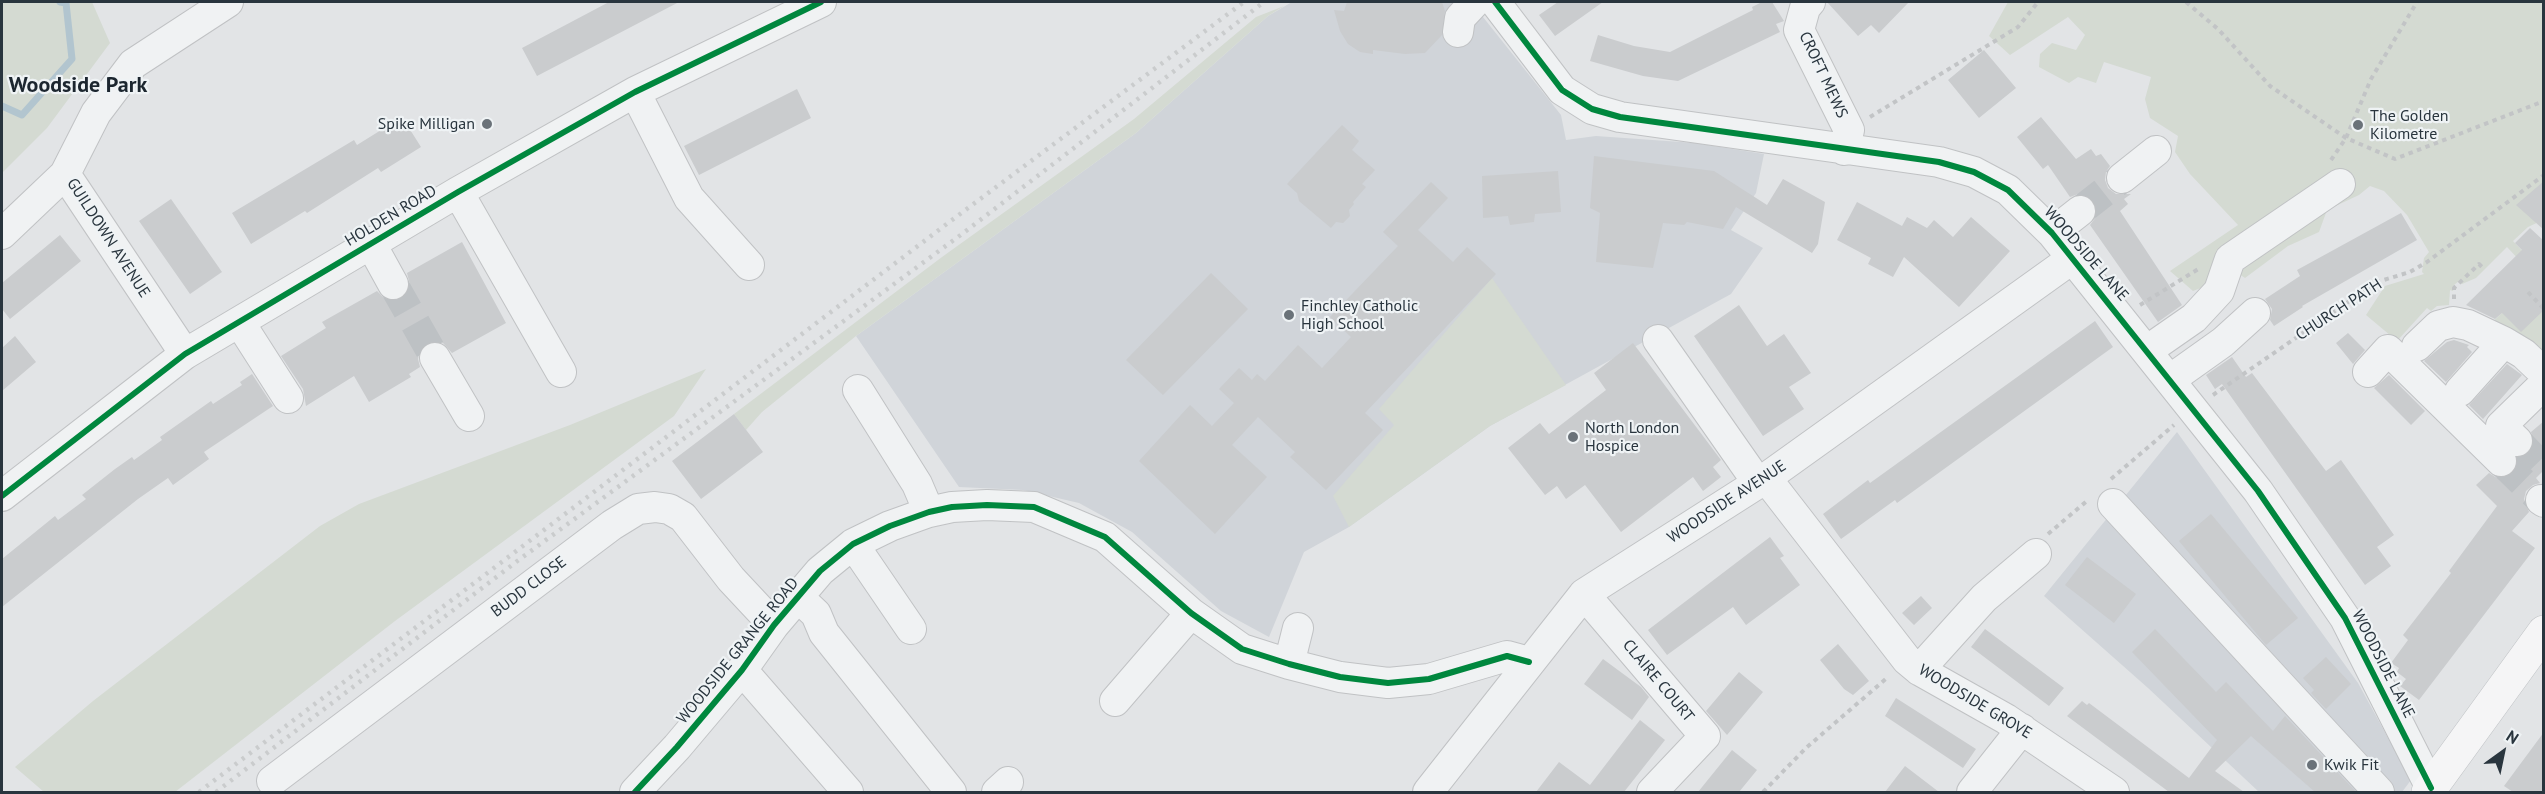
<!DOCTYPE html>
<style>
body{margin:0}
#map{position:relative;width:2545px;height:794px;overflow:hidden;background:#e2e4e6;font-family:"PT Sans",sans-serif}
canvas{display:block}
.frame{position:absolute;inset:0;border:3px solid #29353e;pointer-events:none}
.north{position:absolute;left:2473px;top:722px;width:60px;height:60px;-webkit-text-stroke:4px #eff3f5;paint-order:stroke;rotate:33deg;font-size:16px;font-weight:700;line-height:24px;text-align:center;color:#29353e}
.north::after{content:'';display:block;margin:auto;width:21px;height:27px;background:#29353e;clip-path:polygon(50% 0,100% 100%,50% 72%,0 100%)}
</style>
<div id="map">
<canvas width="2545" height="794"></canvas>
<div class="frame"></div>
<div class="north">N</div>
</div>
<script>
const context = document.querySelector('canvas').getContext('2d');
context.lineJoin = 'round';
function paint(path, color) {
  context.fillStyle = color;
  context.fill(path, 'evenodd');
}
function shape(rows) {
  const path = new Path2D();
  for (const r of rows) {
    path.moveTo(r[0], r[1]);
    for (let i = 2; i < r.length; i += 2) path.lineTo(r[i], r[i + 1]);
  }
  return path;
}
function strokePath(path, color, width, dash) {
  context.strokeStyle = color;
  context.lineWidth = width;
  context.lineCap = dash ? 'butt' : 'round';
  context.setLineDash(dash || []);
  context.stroke(path);
}
function drawText(font, color, halo, rows, align = 'center') {
  context.font = font + ' "PT Sans",sans-serif';
  context.lineWidth = 4.5;
  context.setLineDash([]);
  context.textBaseline = 'middle';
  context.strokeStyle = halo;
  context.fillStyle = color;
  for (const [text, x, y, turn = 0] of rows) {
    context.save();
    context.translate(x, y);
    context.rotate((+turn || 0) * Math.PI / 180);
    context.textAlign = isNaN(turn) ? turn : align;
    if (halo) context.strokeText(text, 0, 0);
    context.fillText(text, 0, 0);
    context.restore();
  }
}
const built = shape([
 [1292,2,1471,2,1561,115,1566,140,1596,136,1695,143,1764,154,1756,193,1731,230,1763,248,1731,294,1490,426,1349,527,1304,552,1269,637,1221,611,1132,532,1079,503,1023,490,959,487,856,336,1136,133,1268,16],
 [2177,432,2358,683,2411,780,2402,792,2259,792,2148,688,2044,596]
]);
const green = shape([
 [2,2,92,2,110,43,47,128,2,173],
 [2008,2,2543,2,2543,220,2528,227,2513,241,2543,273,2535,277,2507,247,2476,278,2462,284,2459,281,2454,285,2453,291,2450,290,2449,305,2437,306,2431,311,2427,308,2397,341,2366,315,2385,286,2424,274,2422,272,2424,258,2429,252,2407,215,2384,191,2370,186,2359,195,2327,210,2319,232,2288,246,2245,278,2233,270,2226,278,2193,291,2170,271,2238,225,2190,174,2175,152,2178,136,2150,118,2145,99,2151,77,2104,62,2096,83,2078,77,2069,83,2039,67,2040,54,2052,43,2076,50,2085,35,2068,17,2010,55,1989,36],
 [1284,6,1268,16,1136,133,856,336,762,412,746,430,734,414,942,257,1134,119,1256,17],
 [1492,278,1566,385,1490,426,1349,527,1333,496,1394,425,1379,409],
 [2543,310,2543,366,2487,327,2502,313],
 [706,369,674,416,395,621,175,792,44,792,15,767,93,701,320,526,359,504,570,425]
]);
const stream = shape([
 [2,106,22,115,72,59,66,3,60,2]
]);
const building = shape([
 [609,2,679,2,537,76,522,48],
 [1347,2,1442,2,1445,11,1442,35,1425,53,1405,54,1373,50,1373,54,1360,52,1348,44,1340,31,1334,10,1344,11],
 [1558,2,1603,2,1555,36,1539,15],
 [1762,2,1772,2,1784,21,1776,24,1780,32,1678,81,1643,76,1590,61,1598,35,1634,46,1670,52,1753,10,1752,7],
 [1827,2,1909,2,1879,33,1871,25,1858,36],
 [1984,50,2016,88,1979,118,1948,80],
 [797,89,811,118,699,175,684,146],
 [402,117,421,147,381,172,378,168,307,213,305,211,251,244,232,213,354,140,357,145],
 [2041,117,2076,159,2091,149,2096,156,2101,154,2110,166,2106,172,2105,180,2108,188,2116,194,2131,194,2124,199,2128,204,2120,211,2182,305,2158,322,2090,225,2096,217,2097,208,2094,201,2086,195,2078,194,2070,197,2048,165,2043,169,2017,137],
 [1342,125,1359,141,1352,150,1375,170,1362,184,1366,187,1353,202,1354,204,1349,210,1350,216,1343,223,1336,222,1331,228,1299,201,1297,193,1287,184],
 [1594,156,1714,171,1767,205,1783,179,1825,202,1818,244,1812,253,1736,207,1723,229,1687,222,1684,225,1663,223,1653,268,1596,262,1600,213,1590,208],
 [1558,171,1561,212,1535,214,1534,222,1510,225,1508,216,1483,218,1482,176],
 [2544,181,2544,230,2516,205],
 [1431,182,1448,198,1418,230,1453,262,1467,247,1496,274,1365,413,1383,430,1326,490,1290,457,1295,452,1258,417,1232,445,1267,477,1215,534,1139,461,1190,405,1212,426,1234,403,1219,389,1239,368,1252,380,1257,374,1265,381,1298,345,1322,368,1351,337,1330,317,1398,246,1383,232],
 [171,199,222,272,190,294,139,221],
 [1857,202,1902,226,1907,217,1927,228,1934,220,1953,237,1971,217,2010,251,1959,307,1904,257,1893,277,1868,264,1871,258,1837,240],
 [2401,213,2417,240,2302,306,2303,307,2274,326,2270,320,2272,309,2265,299,2300,276,2297,270],
 [2530,228,2544,241,2544,310,2521,332,2502,313,2495,319,2466,305,2522,250,2515,243],
 [60,235,81,261,10,319,2,309,2,283],
 [462,242,506,323,452,353,443,343,434,341,427,343,420,350,418,359,420,367,409,374,411,377,369,402,354,376,306,406,303,389,281,356,326,328,322,322,377,291,385,299,393,301,402,299,408,292,410,285,407,273],
 [1211,273,1248,309,1163,395,1126,360],
 [1739,305,1767,346,1784,334,1811,373,1789,387,1804,409,1763,436,1694,336],
 [2095,321,2113,347,1897,503,1895,500,1841,539,1823,514,1868,480,1870,483],
 [2348,333,2365,350,2353,364,2336,343],
 [15,336,36,362,2,391,2,348],
 [2454,340,2469,345,2467,347,2472,352,2446,382,2424,361,2447,342],
 [1633,343,1721,460,1713,467,1721,477,1703,491,1693,477,1621,532,1585,485,1566,499,1557,486,1545,495,1508,448,1540,423,1549,434,1606,390,1594,373],
 [2232,357,2246,377,2252,373,2326,471,2341,460,2394,535,2377,547,2391,566,2365,585,2222,384,2215,389,2206,375],
 [2507,364,2522,375,2483,419,2469,405],
 [252,374,273,406,204,452,209,459,173,485,168,478,138,499,2,607,2,559,55,516,58,520,86,499,82,495,115,469,132,457,134,460,162,440,160,437,211,401,213,404,242,385,240,382],
 [2389,375,2425,411,2411,425,2374,388],
 [734,414,763,452,701,499,672,461],
 [2544,421,2544,470,2536,478,2540,483,2533,485,2526,491,2524,499,2529,512,2512,531,2535,548,2419,700,2400,686,2406,679,2397,672,2399,668,2391,663,2408,640,2403,635,2451,573,2449,571,2497,506,2476,485,2489,473,2497,478,2505,478,2513,473,2517,466,2518,458,2529,453,2534,445,2531,432],
 [2211,514,2298,618,2266,645,2179,541],
 [1770,537,1784,556,1780,558,1800,585,1746,625,1733,607,1667,655,1648,630],
 [2087,557,2136,594,2114,623,2065,585],
 [1921,596,1932,608,1914,625,1902,613],
 [1985,629,2064,688,2049,706,1971,647],
 [2155,629,2216,692,2226,682,2273,731,2285,716,2356,792,2315,792,2251,736,2215,771,2244,792,2169,792,2067,716,2082,701,2087,705,2089,703,2189,778,2217,740,2132,652],
 [1838,644,1869,681,1853,695,1844,689,1820,660],
 [2326,657,2351,684,2326,709,2311,693,2314,690,2303,678],
 [1603,659,1641,687,1649,697,1632,720,1584,684],
 [1739,672,1763,692,1727,735,1706,711],
 [1896,698,1976,749,1963,768,1885,716],
 [1640,720,1665,740,1624,792,1536,792,1559,762,1590,785],
 [2544,732,2544,792,2513,792,2504,786],
 [1732,750,1757,770,1739,792,1698,792],
 [1905,766,1939,792,1885,792]
]);
const minorTunnel = shape([
 [2080,211,2122,178],
 [393,284,435,358],
 [2517,441,2544,469],
 [2501,461,2541,500]
]);
const path = shape([
 [2186,2,2218,29,2270,86,2346,138,2395,159,2544,101],
 [1870,117,2018,27,2038,2],
 [2331,160,2346,138,2371,79,2417,2],
 [2528,292,2544,309],
 [2454,299,2454,288,2479,264,2483,268],
 [2140,305,2200,268],
 [2213,395,2377,282,2410,272,2427,262,2544,175],
 [2111,479,2174,425],
 [2048,534,2088,500],
 [1763,792,1806,748,1888,677]
]);
const minor = shape([
 [1495,2,1562,90,1592,109,1620,117,1939,162,1974,172,2008,190,2052,233,2258,491,2345,618,2431,788],
 [1810,2,1805,8,1799,30,1849,130,1844,150],
 [1458,32,1460,18,1475,2],
 [635,92,689,198,749,265],
 [2122,178,2156,151],
 [458,192,561,372],
 [2052,233,2080,211],
 [2,234,65,174],
 [371,244,393,284],
 [240,323,288,398],
 [1658,340,1758,483],
 [2417,346,2438,326,2453,322,2468,325,2504,342],
 [2148,350,2194,318,2219,291,2230,259,2340,184],
 [185,354,65,174,96,113,133,64,228,2],
 [435,358,469,416],
 [2368,372,2388,350,2501,461],
 [2171,379,2223,342,2255,313],
 [858,390,917,484,929,512],
 [2460,391,2504,342,2524,354,2544,373],
 [2517,441,2501,426,2538,390],
 [1766,478,1907,660,1919,670,2006,719,2114,792],
 [2,496,185,354,458,192,635,92,821,2],
 [2541,500,2544,502],
 [2113,504,2379,792],
 [853,544,911,629],
 [1584,594,1705,736,1652,792],
 [798,597,816,614,824,633,951,792],
 [1289,664,1298,628],
 [742,670,848,792],
 [1919,670,1984,598,2036,554],
 [1115,701,1191,613],
 [272,781,612,525,638,509,655,507,669,509,683,517,731,579,774,625],
 [635,792,677,747,742,670,774,625,820,571,853,544,890,526,929,512,952,507,987,505,1034,507,1105,537,1191,613,1242,649,1289,664,1340,677,1388,683,1429,679,1507,656,1529,662],
 [997,792,1008,782],
 [1428,792,1584,594,1766,478,2073,258],
 [1972,792,2022,729]
]);
const major = shape([
 [2428,792,2544,632]
]);
const rail = shape([
 [199,792,952,220,1244,2],
 [216,792,516,562,962,234,1264,2]
]);
const cycleway = shape([
 [1495,2,1562,90,1592,109,1620,117,1939,162,1974,172,2008,190,2052,233,2258,491,2345,618,2431,788],
 [2,496,185,354,458,192,635,92,821,2],
 [635,792,677,747,742,670,774,625,820,571,853,544,890,526,929,512,952,507,987,505,1034,507,1105,537,1191,613,1242,649,1289,664,1340,677,1388,683,1429,679,1507,656,1529,662]
]);
const markers = [
 [487,124,6,"#6a7279"],
 [2358,125,6,"#6a7279"],
 [1289,315,6,"#6a7279"],
 [1573,437,6,"#6a7279"],
 [2312,765,6,"#6a7279"]
];
const streetNames = [
 ["CROFT MEWS",1823,75,65],
 ["HOLDEN ROAD",391,216,-31],
 ["GUILDOWN AVENUE",108,238,57],
 ["WOODSIDE LANE",2086,254,49],
 ["CHURCH PATH",2339,310,-33],
 ["WOODSIDE AVENUE",1727,502,-33],
 ["BUDD CLOSE",529,587,-37],
 ["WOODSIDE GRANGE ROAD",738,651,-51],
 ["WOODSIDE LANE",2383,664,63],
 ["CLAIRE COURT",1658,681,50],
 ["WOODSIDE GROVE",1975,702,31]
];
const poiNames = [
 ["The Golden",2370,116],
 ["Kilometre",2370,134],
 ["Spike Milligan",475,124,"right"],
 ["Finchley Catholic",1301,306],
 ["High School",1301,324],
 ["North London",1585,428],
 ["Hospice",1585,446],
 ["Kwik Fit",2324,765]
];
const districtNames = [
 ["Woodside Park",78,86]
];
paint(built, '#d0d4d9');
paint(green, '#d4dad2');
strokePath(stream, '#b2c5cf', 7);
paint(building, '#caccce');
strokePath(minorTunnel, '#bdc1c4', 30, [30, 15]);
strokePath(minor, '#c0c2c4', 32);
strokePath(major, '#bec1c4', 34);
strokePath(path, '#c2c4c6', 4, [4.5, 4.5]);
strokePath(minor, '#f0f2f3', 30);
strokePath(major, '#f5f5f6', 33);
strokePath(rail, '#cacccd', 4.5, [3, 6]);
strokePath(cycleway, '#00873e', 6);
for (const [x, y, r, color] of markers) {
  const dot = new Path2D();
  dot.arc(x, y, r, 0, 2 * Math.PI);
  context.fillStyle = color;
  context.fill(dot);
  strokePath(dot, '#eff3f5', 2);
}
drawText('16px', '#29353e', '#eff3f5', streetNames);
drawText('16px', '#29353e', '#eff3f5', poiNames, 'left');
drawText('bold 22px', '#1c262f', '#eff3f5', districtNames);
</script>
